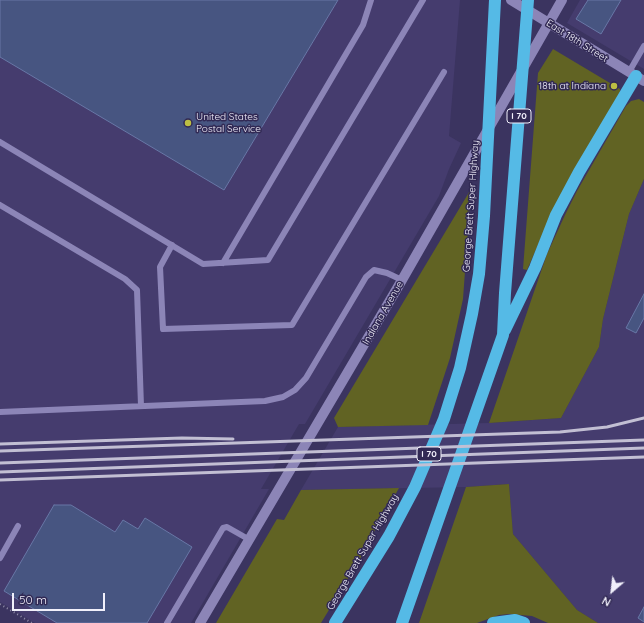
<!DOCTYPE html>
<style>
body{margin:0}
#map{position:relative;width:644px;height:623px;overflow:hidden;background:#3b3460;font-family:Quicksand,sans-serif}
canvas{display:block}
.north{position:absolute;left:592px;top:571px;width:40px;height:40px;-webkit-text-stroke:3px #312954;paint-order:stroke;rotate:208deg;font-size:11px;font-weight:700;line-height:16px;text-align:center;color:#f1f0fb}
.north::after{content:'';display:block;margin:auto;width:14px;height:18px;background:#f1f0fb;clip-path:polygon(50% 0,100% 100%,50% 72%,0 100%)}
.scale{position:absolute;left:12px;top:593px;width:93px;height:18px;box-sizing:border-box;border:2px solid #f1f0fb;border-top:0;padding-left:5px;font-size:12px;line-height:14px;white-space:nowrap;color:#f1f0fb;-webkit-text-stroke:3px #312954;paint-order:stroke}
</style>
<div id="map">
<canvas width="644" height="623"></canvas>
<div class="north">N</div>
<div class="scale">50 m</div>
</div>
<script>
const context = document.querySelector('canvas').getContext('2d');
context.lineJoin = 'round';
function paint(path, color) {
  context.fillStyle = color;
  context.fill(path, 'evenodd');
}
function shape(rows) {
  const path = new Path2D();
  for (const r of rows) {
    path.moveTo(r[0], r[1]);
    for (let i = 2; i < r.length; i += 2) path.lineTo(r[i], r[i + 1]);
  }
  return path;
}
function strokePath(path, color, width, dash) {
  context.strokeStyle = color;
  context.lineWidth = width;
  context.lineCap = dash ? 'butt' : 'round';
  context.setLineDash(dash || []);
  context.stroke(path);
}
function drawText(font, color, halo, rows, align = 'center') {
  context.font = font + ' Quicksand,sans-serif';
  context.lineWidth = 3;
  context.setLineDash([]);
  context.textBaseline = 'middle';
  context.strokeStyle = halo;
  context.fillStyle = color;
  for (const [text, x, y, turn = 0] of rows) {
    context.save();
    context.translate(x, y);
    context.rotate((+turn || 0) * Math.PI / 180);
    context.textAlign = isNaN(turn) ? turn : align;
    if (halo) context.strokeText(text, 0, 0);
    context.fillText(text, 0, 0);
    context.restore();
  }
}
const built = shape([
 [0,0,460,0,449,136,461,143,449,169,439,196,305,424,299,424,261,489,269,489,191,623,35,623,0,602],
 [580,0,644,0,644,69,567,23],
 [644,179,644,623,598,623,577,610,513,534,509,484,466,487,301,490,338,427,489,423,561,418,599,347,603,319,629,214]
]);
const green = shape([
 [553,49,620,89,620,93,548,222,527,270,523,269,538,73],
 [639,99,644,102,644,179,629,214,603,319,599,347,561,418,489,423,547,254,565,215,577,191,626,106,631,101],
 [471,189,463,299,450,358,428,425,338,427,334,418],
 [509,484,513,534,577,610,598,623,548,623,532,616,509,614,499,615,477,623,419,623,466,487],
 [399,488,394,497,390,499,380,516,373,535,366,549,321,623,216,623,277,519,284,520,301,490]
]);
const building = shape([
 [0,0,338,0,224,190,0,57,0,0],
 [588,0,621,0,601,34,576,19,588,0],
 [644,294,644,318,636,333,626,328,644,294],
 [54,505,71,505,115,532,123,520,138,529,145,518,192,547,147,623,57,623,4,591,54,505],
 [644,607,644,622,638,618,644,607]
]);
const path = shape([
 [0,604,32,623]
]);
const service = shape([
 [629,72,644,46],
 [0,142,203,264,268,260,423,0],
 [0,205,125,279,137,290,141,406],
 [172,245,160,267,163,329,292,325,444,72],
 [223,263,363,25,371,0],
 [0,412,265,401,283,397,295,390,306,378,366,277,374,270,387,273,402,280],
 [0,558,18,526],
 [167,623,223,528,227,527,250,540]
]);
const tertiary = shape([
 [200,623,402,280,562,0]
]);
const secondary = shape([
 [511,0,644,81]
]);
const motorway = shape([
 [505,330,535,268,556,215,579,172,636,76],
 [335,623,389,536,415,487,444,419,460,368,472,314,479,274,484,216,495,0],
 [402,623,503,335,505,293,528,0],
 [493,623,515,620,524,623]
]);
const rail = shape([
 [0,444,182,438,233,439],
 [0,451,560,432,607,427,644,418],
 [0,463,644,440],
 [0,472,644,448],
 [0,480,644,457]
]);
const markers = [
 [614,86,4,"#bdbf43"],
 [188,123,4,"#bdbf43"]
];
const shields = [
 [519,116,24],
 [429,454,24]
];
const shieldNames = [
 ["I 70",519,116],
 ["I 70",429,454]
];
const streetNames = [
 ["East 18th Street",577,41,32],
 ["George Brett Super Highway",471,206,-86],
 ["Indiana Avenue",383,313,-60],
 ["George Brett Super Highway",363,552,-60]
];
const poiNames = [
 ["18th at Indiana",606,86],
 ["United States",196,117,"left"],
 ["Postal Service",196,129,"left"]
];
paint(built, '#453c6e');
paint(green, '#616323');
paint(building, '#475581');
strokePath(building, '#6877a6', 1);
strokePath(path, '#938fab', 2, [1, 3]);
strokePath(service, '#8c85b7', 6);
strokePath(tertiary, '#8c85b7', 10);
strokePath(secondary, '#8c85b7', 10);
strokePath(motorway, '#55bae6', 12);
strokePath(rail, '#c2bfd3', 3);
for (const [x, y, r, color] of markers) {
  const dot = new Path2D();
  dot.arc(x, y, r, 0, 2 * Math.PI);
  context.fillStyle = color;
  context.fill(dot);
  strokePath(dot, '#312954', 1.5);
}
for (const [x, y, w] of shields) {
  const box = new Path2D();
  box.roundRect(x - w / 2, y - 7, w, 14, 3);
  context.fillStyle = '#312954';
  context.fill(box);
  strokePath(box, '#f1f0fb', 1);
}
drawText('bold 9px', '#f1f0fb', null, shieldNames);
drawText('10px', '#f1f0fb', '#312954', streetNames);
drawText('10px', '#f1f0fb', '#312954', poiNames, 'right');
</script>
